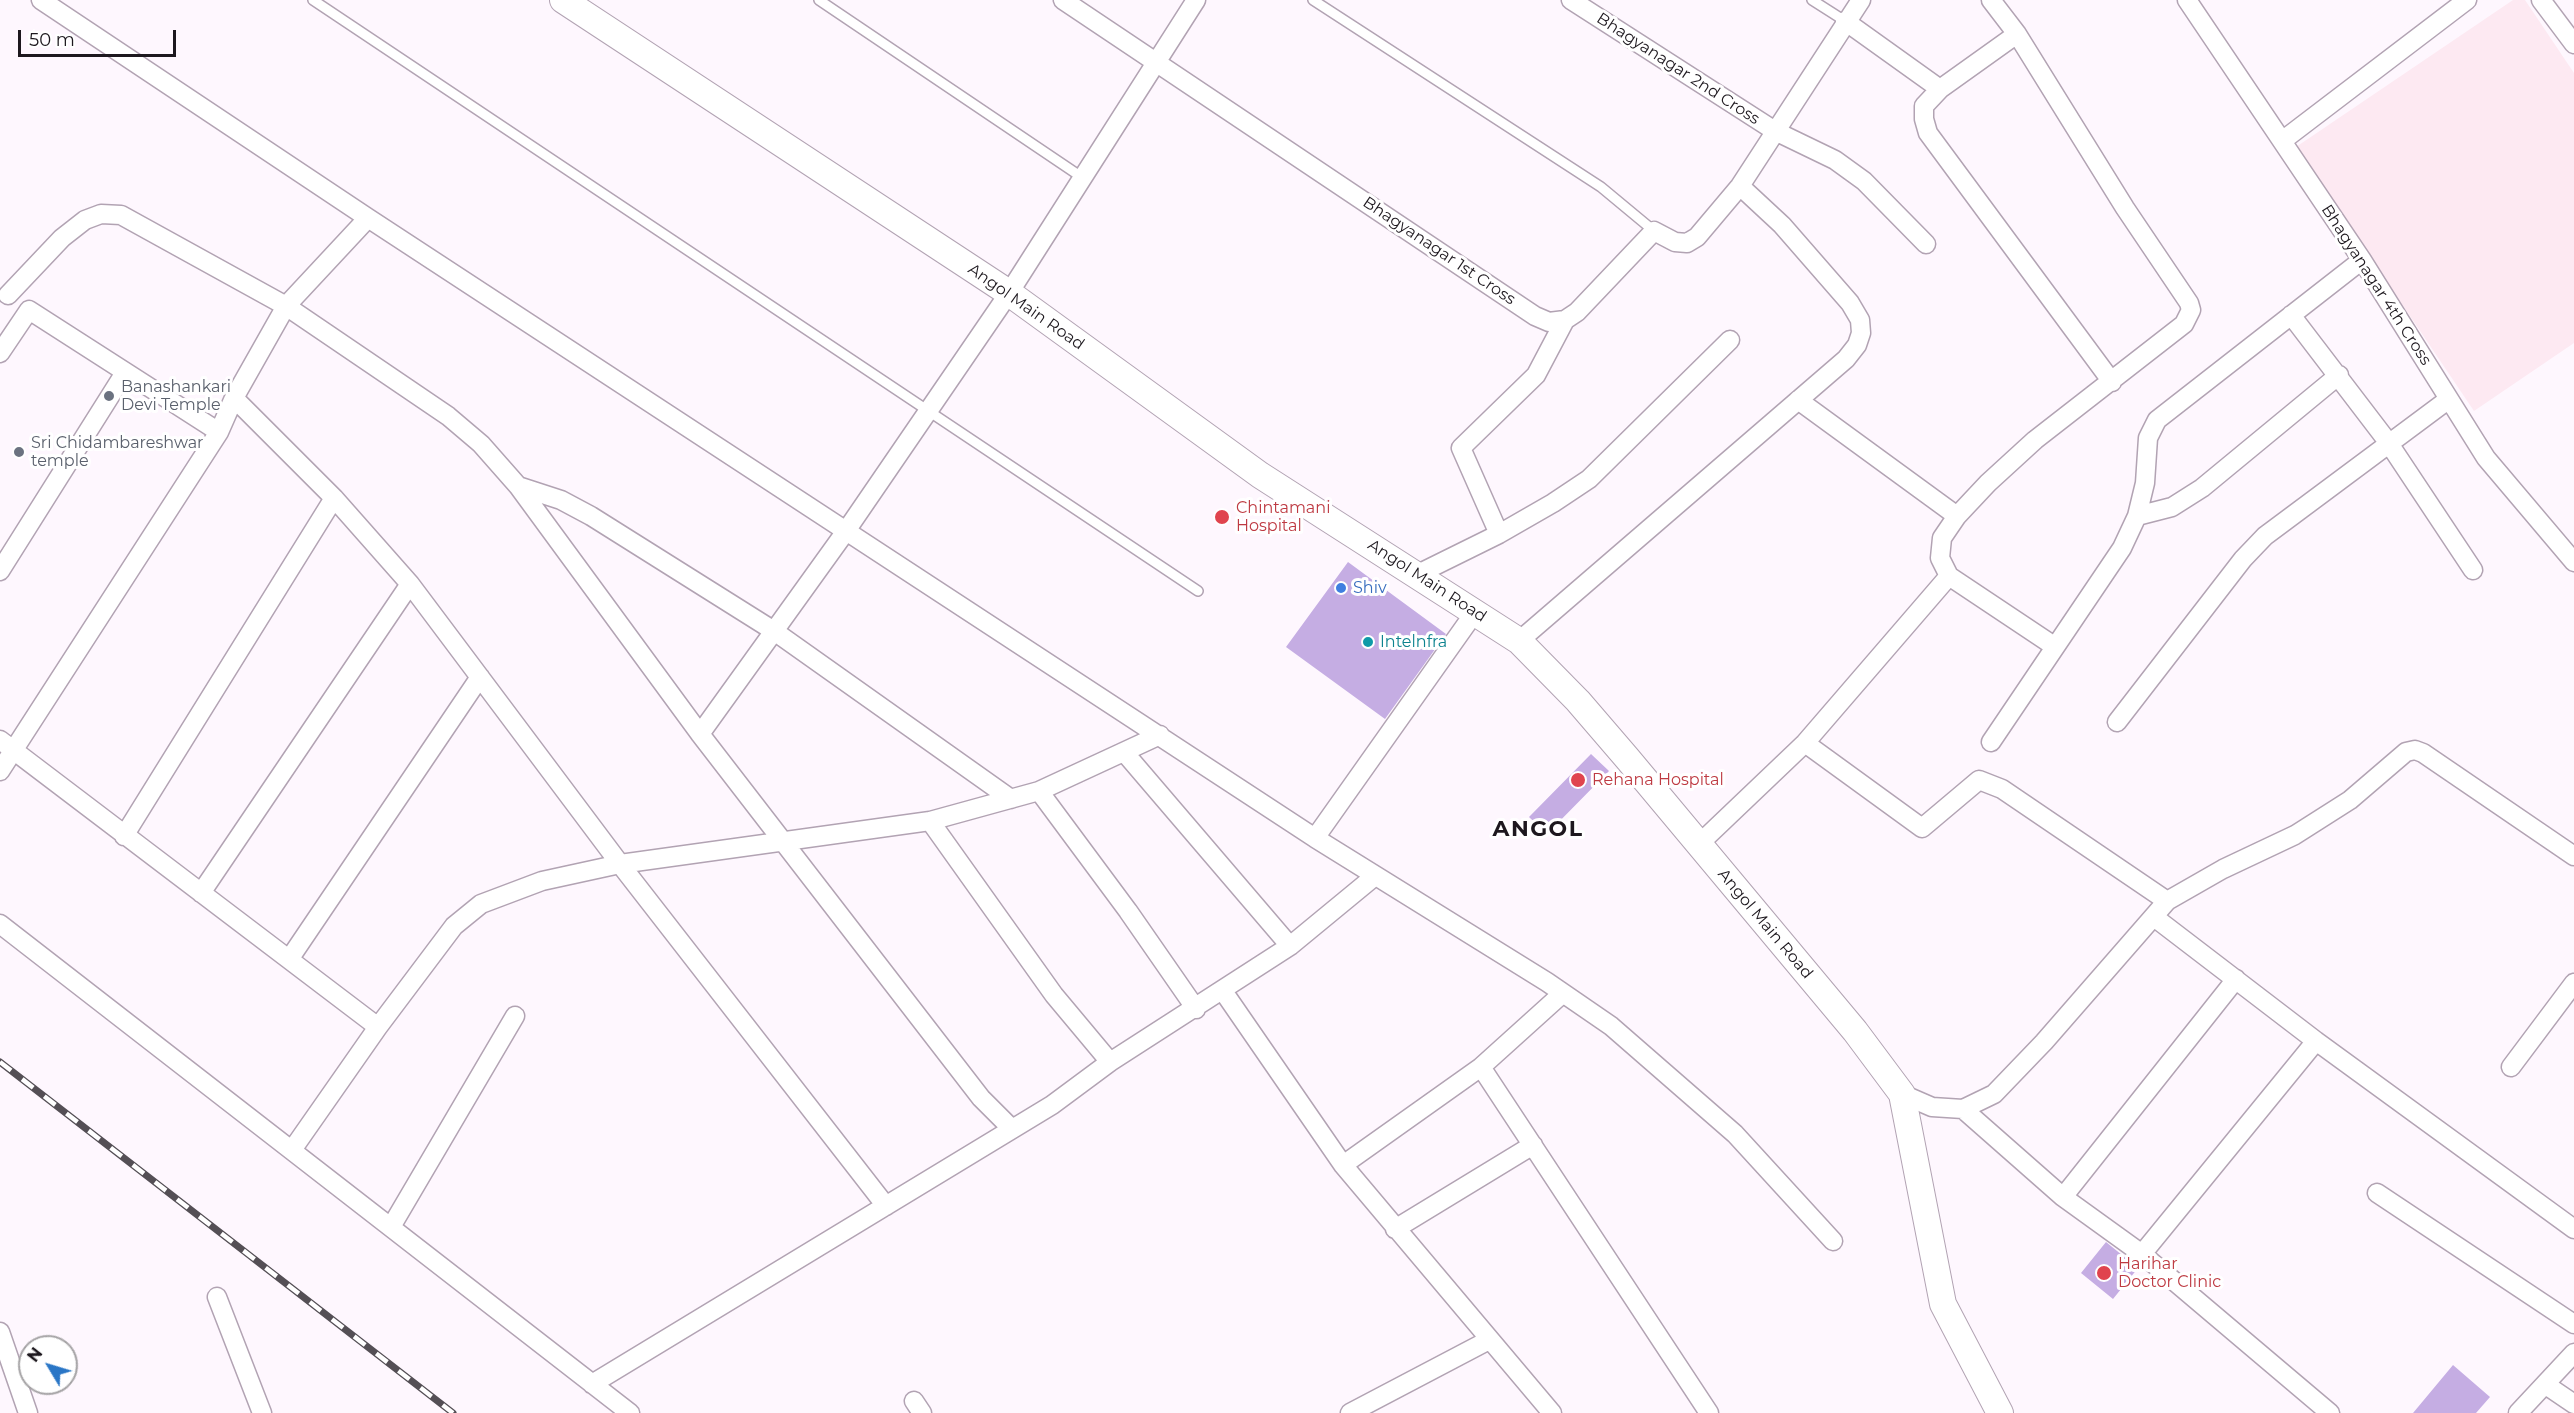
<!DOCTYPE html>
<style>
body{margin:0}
#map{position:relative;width:2574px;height:1413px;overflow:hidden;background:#fef7fe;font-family:Montserrat,sans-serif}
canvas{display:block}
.north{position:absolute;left:18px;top:1335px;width:60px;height:60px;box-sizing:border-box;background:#fff;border:2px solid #a5a3a5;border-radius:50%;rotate:308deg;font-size:16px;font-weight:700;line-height:24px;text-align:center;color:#1d181e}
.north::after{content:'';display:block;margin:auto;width:21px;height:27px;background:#2a76c6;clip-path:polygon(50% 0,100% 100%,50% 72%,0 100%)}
.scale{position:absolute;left:18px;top:30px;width:158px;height:27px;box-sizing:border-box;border:3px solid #1d181e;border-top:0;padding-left:8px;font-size:18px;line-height:21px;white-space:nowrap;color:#1d181e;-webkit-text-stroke:4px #fff;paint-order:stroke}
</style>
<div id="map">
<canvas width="2574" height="1413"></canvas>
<div class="north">N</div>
<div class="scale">50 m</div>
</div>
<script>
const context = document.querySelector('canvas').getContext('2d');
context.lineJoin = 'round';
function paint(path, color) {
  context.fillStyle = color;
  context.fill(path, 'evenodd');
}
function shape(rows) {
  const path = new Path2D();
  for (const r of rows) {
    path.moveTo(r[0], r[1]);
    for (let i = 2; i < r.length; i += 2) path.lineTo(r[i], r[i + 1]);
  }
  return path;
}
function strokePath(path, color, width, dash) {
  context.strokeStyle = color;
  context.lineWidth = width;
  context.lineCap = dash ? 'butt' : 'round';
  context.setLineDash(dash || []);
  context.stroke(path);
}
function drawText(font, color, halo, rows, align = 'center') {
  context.font = font + ' Montserrat,sans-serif';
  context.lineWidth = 6;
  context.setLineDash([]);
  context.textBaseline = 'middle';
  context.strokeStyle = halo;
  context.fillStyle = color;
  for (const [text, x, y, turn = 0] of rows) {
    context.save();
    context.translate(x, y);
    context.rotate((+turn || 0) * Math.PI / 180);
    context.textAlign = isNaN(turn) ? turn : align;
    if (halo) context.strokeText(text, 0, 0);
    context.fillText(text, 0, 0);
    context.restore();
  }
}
const education = shape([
 [2513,0,2525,0,2574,73,2574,343,2474,411,2296,147]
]);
const building = shape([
 [1348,562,1446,634,1385,719,1286,647],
 [1591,754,1609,771,1547,834,1529,817],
 [2106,1242,2138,1268,2113,1299,2081,1273],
 [2453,1365,2490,1397,2476,1413,2413,1413]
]);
const lane = shape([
 [313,0,1198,591],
 [819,0,1083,178],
 [1313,0,1601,187,1654,231],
 [1812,0,1845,21]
]);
const street = shape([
 [41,0,368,218,1315,838,1547,982,1611,1026,1735,1134,1833,1241],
 [1063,0,1535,316,1549,322,1565,320,1577,312,1654,231,1675,242,1687,243,1697,237,1740,186,1861,0],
 [1571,0,1775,131,1835,160,1864,181,1926,244],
 [1991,0,2017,34,2125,208,2189,303,2191,310,2184,324,2035,440,1988,483,1957,516,1942,538,1940,558,1949,576,2054,646],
 [2187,0,2362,260,2486,458,2574,562],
 [2541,0,2574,44],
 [1845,21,1940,89],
 [2017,34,1940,89,1924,106,1924,119,1928,133,2112,382],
 [2282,141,2467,0],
 [8,295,62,238,85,220,101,214,121,215,286,306,448,416,481,444,518,486,700,734,981,1098,1012,1129],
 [2291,315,2388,442,2473,570],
 [0,353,29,310,219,432,234,398,286,306,368,218],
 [234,398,334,498,410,584,620,864,886,1206],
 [1798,400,1957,516],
 [518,486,561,500,591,516,774,631,1011,799],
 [2137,516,2172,507,2202,488,2339,375],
 [1499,534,1461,448,1536,375,1565,320],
 [0,571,124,374],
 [1418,574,1499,534,1553,503,1589,479,1730,340],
 [1519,641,1846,359,1857,345,1861,333,1860,320,1850,303,1782,225,1740,186],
 [2117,722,2243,559,2265,536,2449,399],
 [700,734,846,531,1009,293,1196,0],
 [0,740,378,1027],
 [1991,742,2122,548,2137,516,2145,483,2148,438,2157,420,2362,260],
 [1805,743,1922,828,1979,780,2002,789,2167,901],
 [1124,752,1290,946],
 [0,771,219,432],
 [1039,791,1128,911,1196,1009],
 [930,821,1054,995,1110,1062],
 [124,836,334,498],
 [1315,838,1475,612],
 [1698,845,1805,743,1949,576],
 [201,893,410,584],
 [2154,917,2316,1041,2574,1229],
 [0,924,630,1413],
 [290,958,480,677],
 [1223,991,1343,1165,1552,1413],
 [1481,1067,1709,1413],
 [2511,1067,2574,983],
 [1902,1094,1932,1107,1963,1109,1994,1094,2044,1042,2167,901,2223,869,2295,835,2350,800,2406,752,2415,750,2423,753,2574,856],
 [1963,1109,2063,1197,2142,1254,2330,1413],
 [292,1150,378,1027,454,926,481,904,542,881,620,864,930,821,1039,791,1160,735],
 [1343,1165,1481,1067,1563,993],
 [2377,1193,2574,1324],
 [2063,1197,2236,979],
 [391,1227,515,1016],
 [1395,1229,1533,1145],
 [2142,1254,2316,1041],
 [217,1297,262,1413],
 [0,1332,28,1413],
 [592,1384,1052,1105,1110,1062,1290,946,1375,876],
 [2546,1385,2574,1404],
 [914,1401,922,1413],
 [1350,1413,1489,1340],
 [2518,1413,2574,1353]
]);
const secondary = shape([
 [563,0,1009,293,1260,475,1519,641,1578,701,1627,758,1855,1031,1902,1094,1943,1304,2000,1413]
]);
const rail = shape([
 [0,1062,453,1413]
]);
const markers = [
 [109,396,6,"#6b7280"],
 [19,452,6,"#6b7280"],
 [1222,517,8,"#e0444e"],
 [1341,588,6,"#3f7fe0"],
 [1368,642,6,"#0f9aa8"],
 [1578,780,8,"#e0444e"],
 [2104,1273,8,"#e0444e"]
];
const streetNames = [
 ["Bhagyanagar 2nd Cross",1678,69,33],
 ["Bhagyanagar 1st Cross",1439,251,34],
 ["Bhagyanagar 4th Cross",2376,285,57],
 ["Angol Main Road",1026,307,35],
 ["Angol Main Road",1427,581,33],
 ["Angol Main Road",1765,924,50]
];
const worshipNames = [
 ["Banashankari",121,387],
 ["Devi Temple",121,405],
 ["Sri Chidambareshwar",31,443],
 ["temple",31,461]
];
const healthNames = [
 ["Chintamani",1236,508],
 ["Hospital",1236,526],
 ["Rehana Hospital",1592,780],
 ["Harihar",2118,1264],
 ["Doctor Clinic",2118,1282]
];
const shopNames = [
 ["Shiv",1353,588]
];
const cultureNames = [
 ["Intelnfra",1380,642]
];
const districtNames = [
 ["ANGOL",1538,830]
];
paint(education, '#fde9f2');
paint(building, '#c5ade3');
strokePath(lane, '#b2a3b3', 12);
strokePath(street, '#b2a3b3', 21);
strokePath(secondary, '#b2a3b3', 28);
strokePath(lane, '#fff', 9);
strokePath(street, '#fff', 18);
strokePath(secondary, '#fff', 26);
strokePath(rail, '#544f55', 7);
strokePath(rail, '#fff', 4.5, [14]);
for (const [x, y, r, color] of markers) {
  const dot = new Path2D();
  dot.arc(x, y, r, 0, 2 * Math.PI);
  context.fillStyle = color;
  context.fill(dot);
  strokePath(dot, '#fff', 2);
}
drawText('16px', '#1d181e', '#fff', streetNames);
drawText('16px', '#5b616d', '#fff', worshipNames, 'left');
drawText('16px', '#be3a42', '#fff', healthNames, 'left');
drawText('16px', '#366cbe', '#fff', shopNames, 'left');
drawText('16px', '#0d838f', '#fff', cultureNames, 'left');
context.letterSpacing = '1.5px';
drawText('bold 22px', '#1d181e', '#fff', districtNames);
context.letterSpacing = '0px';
</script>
